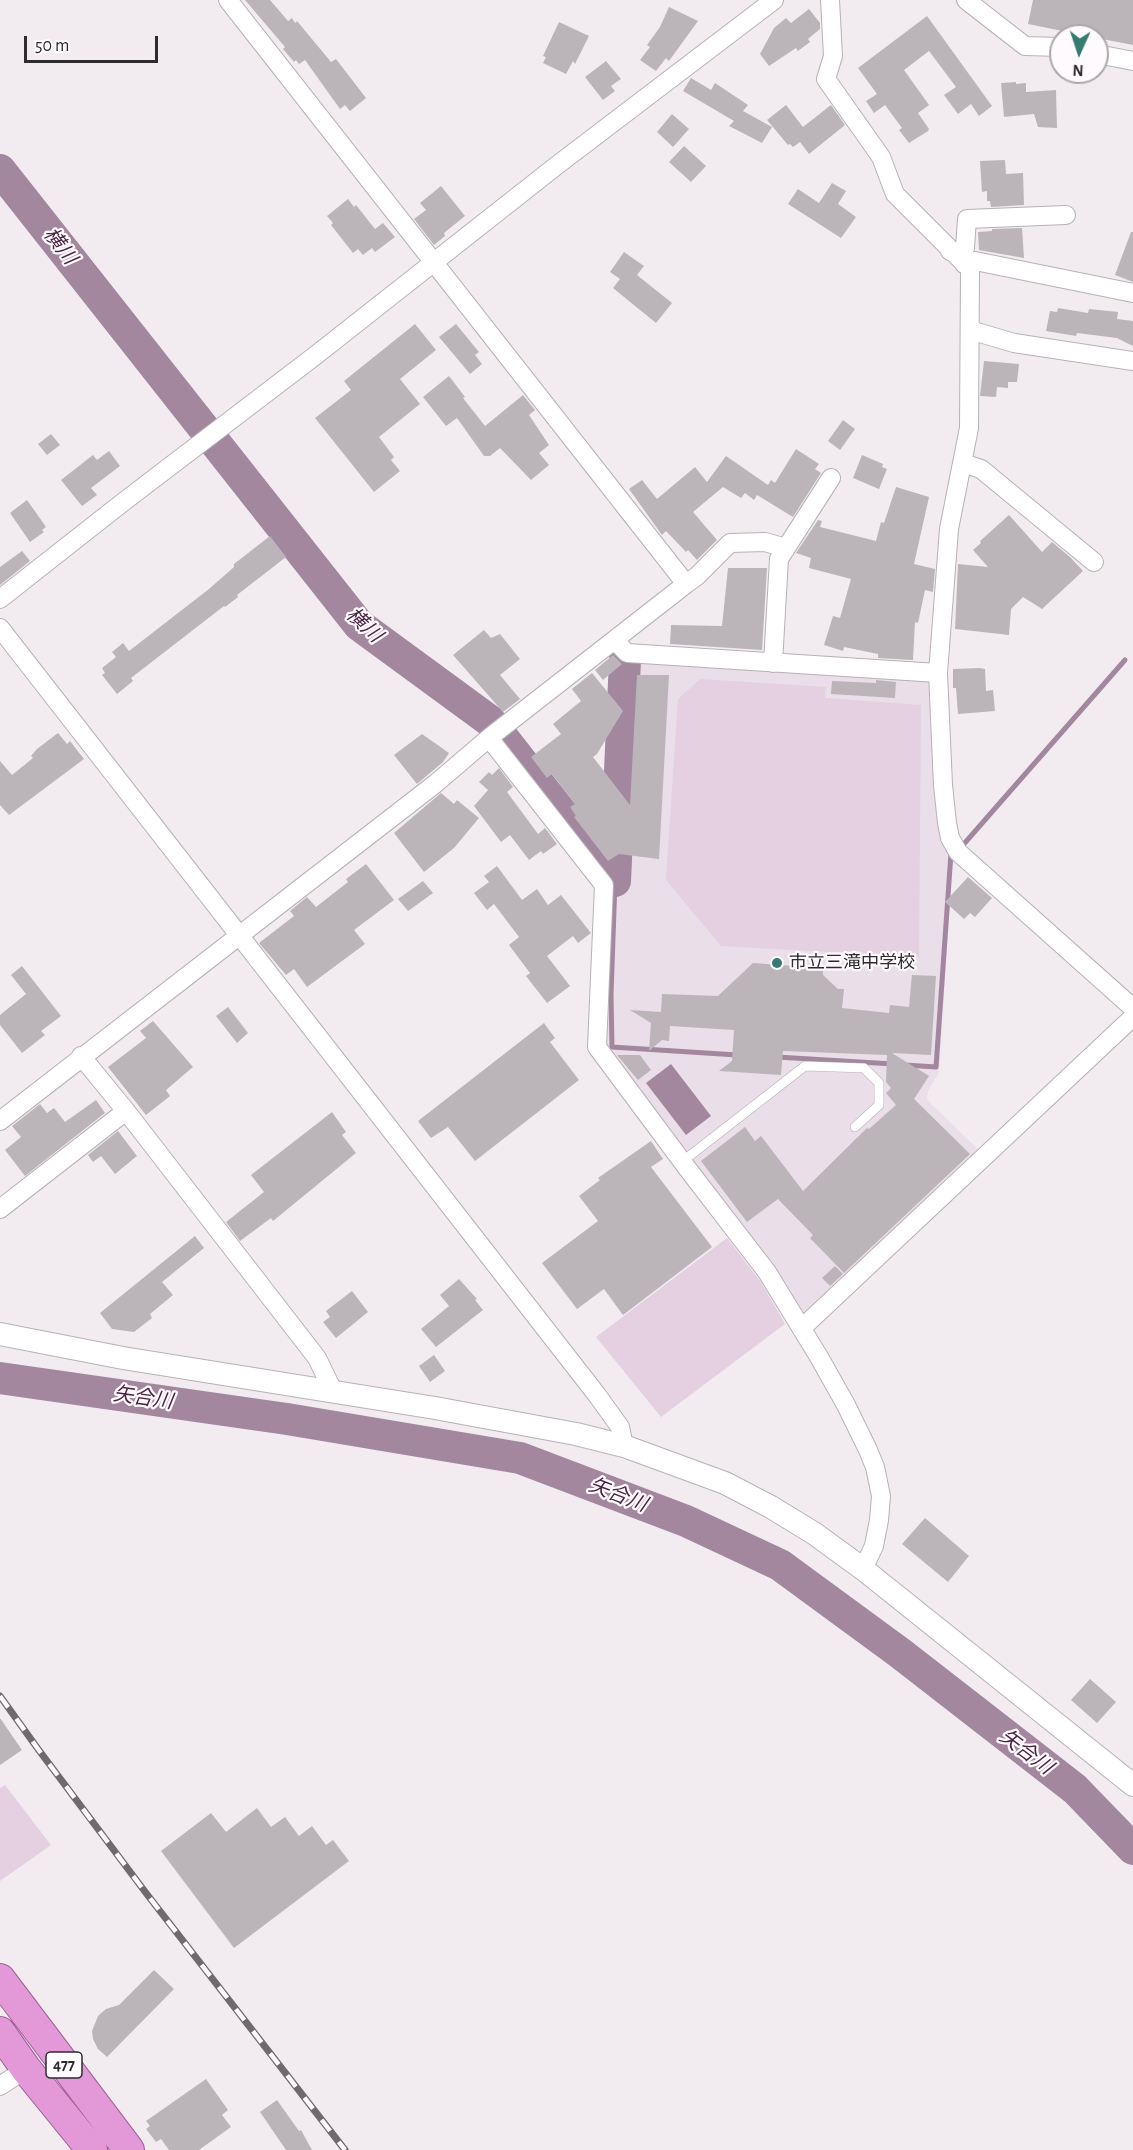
<!DOCTYPE html>
<meta charset="utf-8">
<style>
body{margin:0}
#map{position:relative;width:1133px;height:2150px;overflow:hidden;background:#f2ecf1;font-family:"Alegreya Sans",sans-serif}
canvas{display:block}
.north{position:absolute;left:1049px;top:24px;width:60px;height:60px;box-sizing:border-box;background:#fffafe;border:2px solid #aba7aa;border-radius:50%;rotate:183deg;font-size:16px;font-weight:700;line-height:24px;text-align:center;color:#2d2b2c}
.north::after{content:'';display:block;margin:auto;width:21px;height:27px;background:#357b71;clip-path:polygon(50% 0,100% 100%,50% 72%,0 100%)}
.scale{position:absolute;left:24px;top:36px;width:134px;height:27px;box-sizing:border-box;border:3px solid #2d2b2c;border-top:0;padding-left:8px;font-size:18px;line-height:21px;white-space:nowrap;color:#2d2b2c;-webkit-text-stroke:4px #fffafe;paint-order:stroke}
</style>
<div id="map">
<canvas width="1133" height="2150"></canvas>
<div class="north">N</div>
<div class="scale">50 m</div>
</div>
<script>
const context = document.querySelector('canvas').getContext('2d');
context.lineJoin = 'round';
function paint(path, color) {
  context.fillStyle = color;
  context.fill(path, 'evenodd');
}
function shape(rows) {
  const path = new Path2D();
  for (const r of rows) {
    path.moveTo(r[0], r[1]);
    for (let i = 2; i < r.length; i += 2) path.lineTo(r[i], r[i + 1]);
  }
  return path;
}
function strokePath(path, color, width, dash) {
  context.strokeStyle = color;
  context.lineWidth = width;
  context.lineCap = dash ? 'butt' : 'round';
  context.setLineDash(dash || []);
  context.stroke(path);
}
function drawText(font, color, halo, rows, align = 'center') {
  context.font = font + ' "Alegreya Sans","Noto Sans JP",sans-serif';
  context.lineWidth = 4.5;
  context.setLineDash([]);
  context.textBaseline = 'middle';
  context.strokeStyle = halo;
  context.fillStyle = color;
  for (const [text, x, y, turn = 0] of rows) {
    context.save();
    context.translate(x, y);
    context.rotate((+turn || 0) * Math.PI / 180);
    context.textAlign = isNaN(turn) ? turn : align;
    if (halo) context.strokeText(text, 0, 0);
    context.fillText(text, 0, 0);
    context.restore();
  }
}
const built = shape([
 [637,659,932,679,953,853,939,1072,928,1091,927,1099,931,1104,980,1151,803,1315,604,1047,612,885,627,878]
]);
const green = shape([
 [700,679,826,687,825,698,921,705,919,957,721,946,666,880,678,699],
 [727,1238,761,1282,785,1324,661,1417,596,1337],
 [5,1785,51,1845,0,1881,0,1788]
]);
const water = shape([
 [671,1064,711,1116,686,1135,646,1083]
]);
const stream = shape([
 [963,845,1125,660],
 [615,881,611,995,612,1047,737,1055],
 [777,1057,893,1064],
 [905,1065,936,1067,951,853]
]);
const river = shape([
 [0,170,359,625,490,721,615,881,625,660],
 [0,1378,287,1419,520,1458,686,1521,780,1565,900,1653,1075,1789,1133,1849]
]);
const building = shape([
 [245,0,270,0,288,21,292,18,295,23,297,21,331,62,336,59,366,98,350,111,345,105,340,109,305,60,299,64,296,60,294,62,283,49,285,47],
 [1033,0,1133,0,1133,45,1097,38,1097,36,1087,36,1028,24],
 [669,7,698,21,669,61,666,58,656,71,640,60,650,47,647,45,660,27],
 [809,9,820,23,820,29,808,39,810,42,798,51,796,48,769,66,760,54,774,28,786,18,791,23],
 [927,16,992,106,979,116,971,104,958,114,944,95,956,87,929,51,904,70,929,105,918,113,929,129,928,131,909,143,899,130,902,128,885,105,874,113,866,101,877,94,858,68],
 [559,22,589,36,575,64,573,61,566,74,543,63,546,57,543,56],
 [606,61,621,79,611,86,615,91,603,100,585,77],
 [691,78,711,90,715,83,748,105,743,111,772,127,762,143,729,126,734,121,683,91],
 [1016,82,1016,84,1026,83,1026,92,1056,90,1057,128,1038,127,1034,114,1004,117,1001,83],
 [786,105,803,127,831,105,845,125,809,154,800,142,793,147,790,144,788,145,767,120],
 [672,114,689,129,673,147,657,132],
 [684,146,706,166,691,182,669,162],
 [1005,160,1006,174,1023,173,1024,205,991,207,990,201,987,201,987,191,982,192,980,161],
 [832,183,846,191,838,204,856,217,841,238,788,204,798,189,819,203],
 [441,186,465,216,444,233,445,236,434,245,414,219,426,210,420,203],
 [348,199,354,207,356,205,375,229,383,223,395,237,375,252,372,248,363,255,358,249,353,253,331,225,333,223,327,216],
 [1022,228,1024,258,979,250,978,232,992,231,992,229],
 [1131,232,1133,232,1133,282,1115,275],
 [624,252,644,266,637,275,672,303,656,323,613,288,620,279,610,272],
 [1058,308,1088,313,1089,309,1118,312,1117,319,1133,321,1133,346,1117,338,1077,333,1076,336,1046,331,1050,311,1057,312],
 [415,324,436,350,400,379,420,404,379,437,394,457,391,460,400,471,374,492,315,418,351,390,344,381],
 [456,324,479,352,475,355,482,364,470,374,439,337],
 [984,361,1019,364,1017,382,1008,382,1008,388,997,387,996,397,980,396],
 [449,376,465,397,463,398,485,426,523,395,535,410,529,415,549,445,539,453,549,465,531,480,500,448,490,456,484,456,457,418,446,426,423,397],
 [843,420,855,429,840,450,828,441],
 [51,434,60,445,47,455,38,444],
 [796,449,819,464,815,469,821,473,793,517,757,495,754,500,745,493,741,498,723,487,693,512,717,540,697,560,688,550,686,552,666,531,662,535,629,489,642,480,657,499,695,467,707,482,726,456,768,485,771,480,775,483],
 [109,451,120,466,91,488,97,495,82,506,61,480,93,455,97,460],
 [862,455,883,464,882,467,887,469,879,489,853,478],
 [896,487,929,497,914,564,935,569,933,592,925,590,918,623,915,622,913,660,878,658,878,654,844,647,843,651,824,645,833,616,840,618,851,579,809,568,811,558,796,553,818,520,822,521,820,527,876,541,881,522,884,523],
 [27,500,46,527,42,530,44,532,30,542,10,513],
 [1009,515,1042,552,1052,542,1070,557,1083,571,1042,609,1023,597,1011,609,1009,635,955,629,958,564,988,567,973,550,981,543,980,541],
 [270,536,286,557,237,595,238,597,225,607,224,606,131,678,133,681,117,694,102,675,105,673,102,668,116,657,112,652,123,643,129,651,209,589,234,567,234,564],
 [22,551,30,561,0,585,0,567],
 [728,568,767,568,762,650,670,644,671,625,722,626],
 [484,630,491,638,500,634,520,659,500,675,520,699,503,712,453,655],
 [613,655,622,664,603,680,595,670],
 [980,668,985,669,986,691,993,690,995,711,958,714,956,688,953,688,953,669],
 [592,673,623,711,597,754,593,757,630,805,637,675,669,675,659,859,619,854,608,861,574,817,576,816,570,807,575,804,552,774,547,778,531,757,561,734,553,724,581,701,572,689],
 [876,680,896,682,895,698,831,694,832,681,876,683],
 [58,733,67,744,70,741,84,759,9,815,0,805,0,761,12,775,33,758,31,756,37,749],
 [422,734,449,753,443,762,417,784,394,755],
 [499,768,513,787,507,792,538,834,545,828,557,844,543,854,541,851,529,860,510,835,501,842,474,806,488,790,479,782,489,772,492,775],
 [441,793,454,804,457,800,479,818,454,848,424,872,394,833],
 [366,864,394,900,354,930,365,944,307,987,294,969,286,975,259,943,294,916,290,911,307,897,316,907,348,882,346,879],
 [497,866,522,900,537,889,548,905,561,895,591,933,578,943,573,936,547,956,570,986,547,1003,526,976,530,973,509,945,519,937,494,904,487,910,474,893,489,882,484,876],
 [968,877,992,898,975,917,970,913,964,919,945,902],
 [423,881,433,893,408,911,398,899],
 [753,963,823,968,823,975,838,989,844,989,842,1008,889,1013,890,1005,909,1007,912,975,936,976,931,1055,892,1053,929,1076,914,1099,970,1154,844,1273,810,1238,813,1235,778,1199,747,1222,701,1161,745,1127,755,1141,761,1136,803,1191,867,1128,869,1129,896,1105,886,1093,891,1088,886,1082,887,1055,783,1051,781,1075,719,1071,732,1061,734,1030,670,1026,669,1041,662,1040,649,1051,651,1023,630,1010,661,1012,662,994,718,996],
 [22,966,61,1016,41,1031,45,1035,22,1053,0,1025,0,1015,26,994,11,975],
 [228,1007,248,1033,237,1043,216,1016],
 [153,1021,193,1067,166,1090,170,1096,146,1115,108,1067,146,1038,140,1031],
 [544,1023,555,1038,550,1042,579,1080,475,1161,448,1127,431,1138,418,1121],
 [617,1055,640,1055,651,1070,638,1080],
 [96,1100,105,1113,25,1176,5,1150,21,1137,12,1126,40,1104,47,1113,54,1108,65,1122],
 [332,1112,346,1132,342,1135,356,1153,273,1221,271,1218,240,1241,226,1222,264,1192,251,1175],
 [118,1131,137,1156,115,1174,101,1156,93,1162,88,1155],
 [651,1141,663,1159,651,1167,712,1247,623,1315,604,1289,577,1309,542,1263,598,1221,579,1196,600,1180,598,1178],
 [195,1236,204,1248,162,1282,173,1295,150,1314,152,1318,134,1332,112,1329,100,1313],
 [835,1266,843,1274,830,1286,822,1278],
 [459,1279,477,1299,475,1300,483,1310,436,1347,421,1329,449,1306,440,1295],
 [352,1291,368,1312,336,1338,323,1322,330,1317,326,1311],
 [434,1355,445,1371,430,1382,419,1366],
 [925,1518,969,1556,948,1582,902,1544],
 [1090,1679,1116,1702,1097,1723,1071,1700],
 [0,1718,22,1750,0,1765],
 [257,1808,271,1827,285,1817,299,1836,312,1826,326,1845,333,1840,349,1861,234,1948,161,1851,211,1813,226,1832],
 [154,1970,174,1989,107,2057,98,2049,93,2039,92,2031,98,2016,106,2009,119,2005],
 [206,2079,228,2110,222,2115,231,2127,199,2150,169,2150,161,2139,156,2142,146,2129,150,2126,146,2121],
 [277,2100,299,2131,301,2130,312,2150,286,2150,260,2112]
]);
const service = shape([
 [683,1161,805,1066,864,1068,879,1083,879,1105,855,1127]
]);
const minor = shape([
 [830,0,833,56,826,79,881,157,895,194,970,269,969,428,949,529,938,673,943,785,947,823,950,838,958,852,1133,1008],
 [966,0,1025,46,1061,47],
 [1097,54,1133,61],
 [950,251,957,254,965,248,967,219,1066,215],
 [964,264,975,261,1133,293],
 [970,330,1014,343,1133,361],
 [963,463,981,469,1094,562],
 [686,584,697,576,730,543,765,542,779,546,785,550],
 [0,599,122,503,316,355,556,166,774,0],
 [0,628,597,1395,620,1427,624,1446],
 [615,641,627,653,938,673],
 [773,663,779,559,831,478],
 [489,738,604,885,597,1047,687,1168,767,1272,819,1357,846,1405,868,1450,875,1467,881,1496,879,1520,874,1546,863,1569],
 [81,1056,126,1111,317,1358,333,1391],
 [0,1121,435,784,490,737,686,584,228,0],
 [0,1209,126,1111],
 [802,1328,1133,1017],
 [0,2086,26,2069]
]);
const tertiary = shape([
 [0,1334,123,1358,435,1408,576,1434,624,1446,725,1483,771,1507,815,1534,863,1569,1133,1785]
]);
const trunk = shape([
 [0,1979,129,2150],
 [0,2032,26,2069,92,2150]
]);
const rail = shape([
 [0,1696,38,1749,146,1893,345,2150]
]);
const markers = [
 [777,963,6,"#357b71"]
];
const shields = [
 [64,2065,36]
];
const shieldNames = [
 ["477",64,2065]
];
const poiNames = [
 ["市立三滝中学校",789,963]
];
const waterNames = [
 ["横川",60,246,52],
 ["横川",364,625,43],
 ["矢合川",143,1398,8],
 ["矢合川",618,1495,21],
 ["矢合川",1026,1752,37]
];
paint(built, '#eadee8');
paint(green, '#e4d0e0');
paint(water, '#a3879e');
strokePath(stream, '#a3879e', 5);
strokePath(river, '#a3879e', 32);
paint(building, '#bbb5ba');
strokePath(service, '#b7b1b6', 10);
strokePath(minor, '#b7b1b6', 20);
strokePath(tertiary, '#b7b1b6', 24);
strokePath(trunk, '#9f6195', 32);
strokePath(service, '#fff', 9);
strokePath(minor, '#fff', 18);
strokePath(tertiary, '#fff', 22);
strokePath(trunk, '#e398d8', 30);
strokePath(rail, '#6e6a6d', 7);
strokePath(rail, '#fffafe', 4.5, [14]);
for (const [x, y, r, color] of markers) {
  const dot = new Path2D();
  dot.arc(x, y, r, 0, 2 * Math.PI);
  context.fillStyle = color;
  context.fill(dot);
  strokePath(dot, '#fffafe', 2);
}
for (const [x, y, w] of shields) {
  const box = new Path2D();
  box.roundRect(x - w / 2, y - 13, w, 26, 4.5);
  context.fillStyle = '#fffafe';
  context.fill(box);
  strokePath(box, '#2d2b2c', 1.5);
}
drawText('bold 16px', '#2d2b2c', null, shieldNames);
drawText('18px', '#2d2b2c', '#fffafe', poiNames, 'left');
drawText('italic 20px', '#4a2445', '#fffafe', waterNames);
</script>
